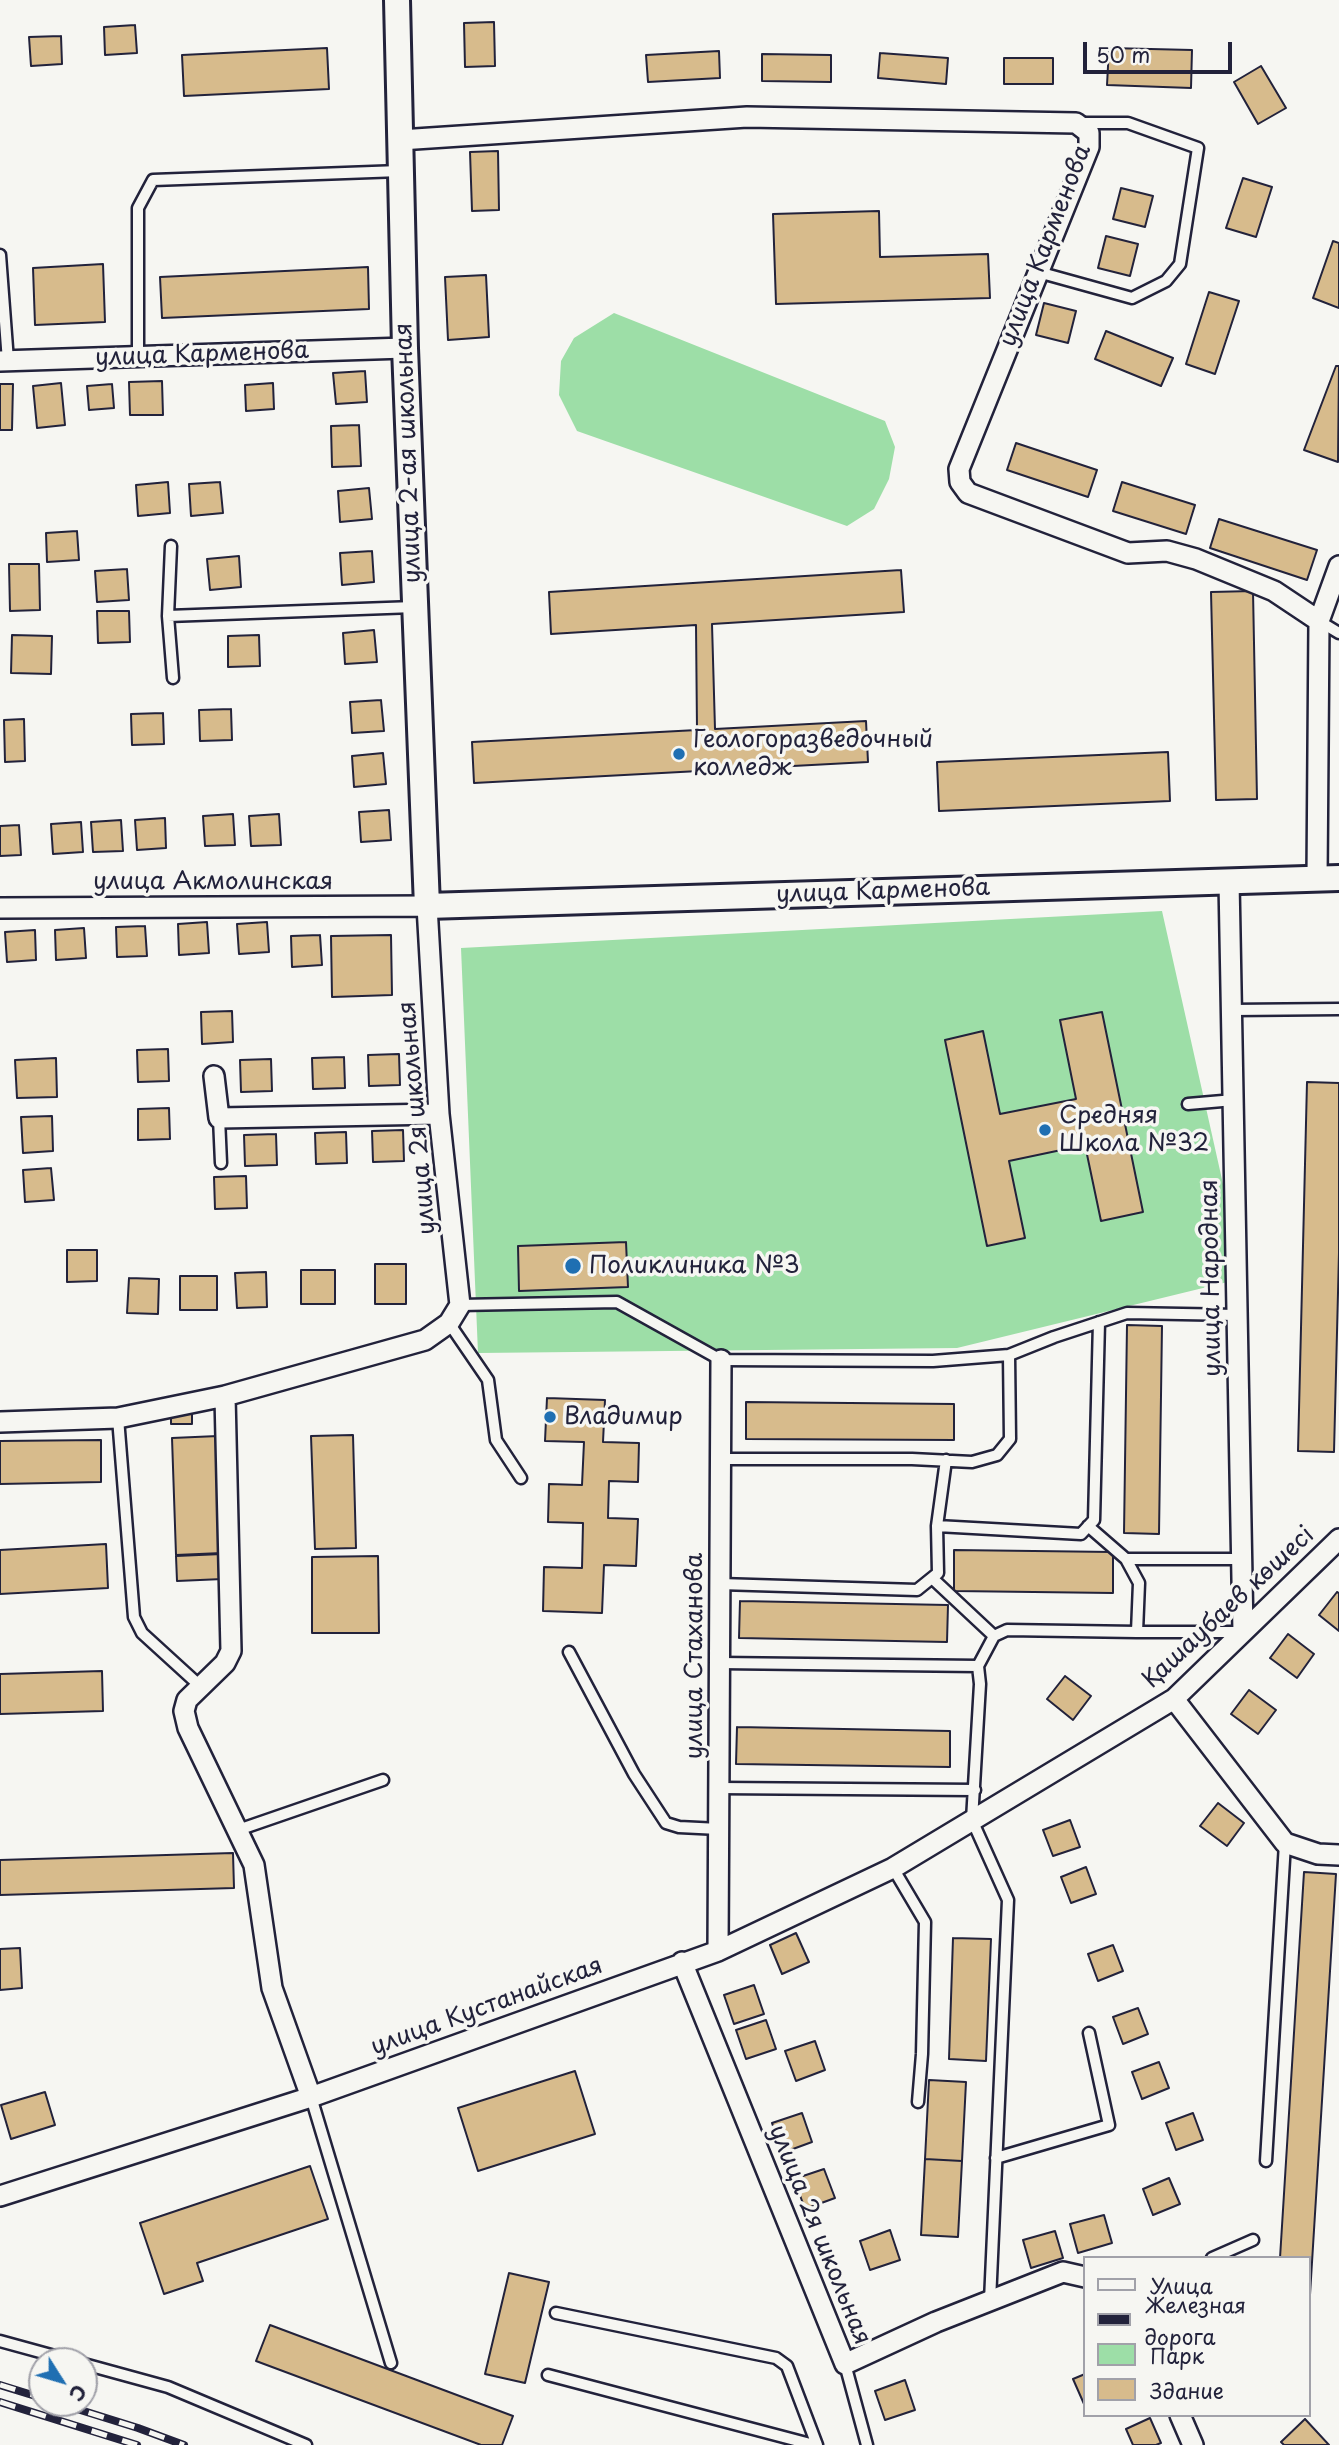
<!DOCTYPE html>
<meta charset="utf-8">
<style>
body{margin:0}
#map{position:relative;width:1339px;height:2445px;overflow:hidden;background:#f6f6f2;font-family:"Playpen Sans",sans-serif}
canvas{display:block}
.legend{position:absolute;left:1083px;top:2256px;width:228px;height:161px;box-sizing:border-box;background:#f6f6f2;border:2px solid #a1a1a9;margin:0;padding:9px 12px;list-style:none;font-size:21px;color:#22223b}
.legend li{display:flex;align-items:center;gap:14px;height:35px}
.legend b{width:35px;border:2px solid #a1a1a9}
.north{position:absolute;left:28px;top:2347px;width:70px;height:70px;box-sizing:border-box;background:#f6f6f2;border:2px solid #a1a1a9;border-radius:50%;rotate:127deg;font-size:19px;font-weight:700;line-height:28px;text-align:center;color:#22223b}
.north::after{content:'';display:block;margin:auto;width:24px;height:32px;background:#1f6fb2;clip-path:polygon(50% 0,100% 100%,50% 72%,0 100%)}
.scale{position:absolute;left:1083px;top:42px;width:149px;height:32px;box-sizing:border-box;border:4px solid #22223b;border-top:0;padding-left:9px;font-size:21px;line-height:24px;white-space:nowrap;color:#22223b;-webkit-text-stroke:5px #f6f6f2;paint-order:stroke}
</style>
<div id="map">
<canvas width="1339" height="2445"></canvas>
<ul class="legend">
<li><b style="height:9px;background:#f6f6f2"></b>Улица</li>
<li><b style="height:9px;background:#22223b"></b>Железная дорога</li>
<li><b style="height:19px;background:#9ddea7"></b>Парк</li>
<li><b style="height:19px;background:#d7bb8c"></b>Здание</li>
</ul>
<div class="north">С</div>
<div class="scale">50 m</div>
</div>
<script>
const context = document.querySelector('canvas').getContext('2d');
context.lineJoin = 'round';
function paint(path, color) {
  context.fillStyle = color;
  context.fill(path, 'evenodd');
}
function shape(rows) {
  const path = new Path2D();
  for (const r of rows) {
    path.moveTo(r[0], r[1]);
    for (let i = 2; i < r.length; i += 2) path.lineTo(r[i], r[i + 1]);
  }
  return path;
}
function strokePath(path, color, width, dash) {
  context.strokeStyle = color;
  context.lineWidth = width;
  context.lineCap = dash ? 'butt' : 'round';
  context.setLineDash(dash || []);
  context.stroke(path);
}
function drawText(font, color, halo, rows, align = 'center') {
  context.font = font + ' "Playpen Sans",sans-serif';
  context.lineWidth = 7;
  context.setLineDash([]);
  context.textBaseline = 'middle';
  context.strokeStyle = halo;
  context.fillStyle = color;
  for (const [text, x, y, turn = 0] of rows) {
    context.save();
    context.translate(x, y);
    context.rotate((+turn || 0) * Math.PI / 180);
    context.textAlign = isNaN(turn) ? turn : align;
    if (halo) context.strokeText(text, 0, 0);
    context.fillText(text, 0, 0);
    context.restore();
  }
}
const green = shape([
 [614,313,885,421,895,447,889,479,874,509,847,526,577,431,559,395,561,361,574,338],
 [1162,911,1244,1278,957,1348,478,1353,461,948]
]);
const building = shape([
 [494,22,495,66,465,67,464,23,494,22],
 [135,25,137,53,105,55,104,27,135,25],
 [61,36,62,64,31,66,29,37,61,36],
 [327,48,329,89,184,96,182,55,327,48],
 [1109,48,1192,50,1191,88,1107,85,1109,48],
 [719,51,720,78,648,82,646,55,719,51],
 [880,53,948,58,946,84,878,78,880,53],
 [762,54,831,55,831,82,762,81,762,54],
 [1004,58,1053,58,1053,84,1004,84,1004,58],
 [1261,66,1286,108,1258,124,1234,82,1261,66],
 [498,151,499,210,472,211,470,152,498,151],
 [1243,178,1272,187,1256,237,1226,228,1243,178],
 [1121,188,1153,196,1145,227,1113,219,1121,188],
 [879,211,880,257,988,254,990,298,776,304,773,214,879,211],
 [1106,236,1138,244,1130,276,1098,268,1106,236],
 [1333,241,1339,243,1339,308,1313,298,1333,241],
 [103,264,105,322,35,325,33,268,103,264],
 [368,267,369,309,162,318,160,277,368,267],
 [486,275,489,337,448,340,445,277,486,275],
 [1209,292,1239,301,1215,374,1186,364,1209,292],
 [1044,303,1076,311,1068,343,1036,335,1044,303],
 [1106,331,1173,358,1161,386,1095,359,1106,331],
 [1336,366,1339,366,1338,462,1304,450,1336,366],
 [365,371,367,402,336,404,333,373,365,371],
 [162,381,163,415,130,415,129,382,162,381],
 [61,383,65,425,37,428,33,386,61,383],
 [273,383,274,409,246,411,245,385,273,383],
 [0,384,13,384,12,430,0,430,0,384],
 [112,384,114,408,89,410,87,386,112,384],
 [359,425,361,466,332,467,331,426,359,425],
 [1016,443,1097,470,1088,497,1007,470,1016,443],
 [168,482,170,513,138,516,136,485,168,482],
 [220,482,223,513,191,516,189,484,220,482],
 [1122,482,1195,505,1186,534,1113,511,1122,482],
 [369,488,372,519,340,522,338,491,369,488],
 [1219,519,1317,550,1307,580,1210,548,1219,519],
 [77,531,79,560,47,562,46,533,77,531],
 [372,551,374,582,342,585,340,553,372,551],
 [239,556,241,587,210,590,207,559,239,556],
 [9,564,39,564,40,610,10,611,9,564],
 [127,569,129,600,97,602,95,571,127,569],
 [901,570,904,612,712,624,715,729,866,721,868,762,474,783,472,742,697,730,696,625,551,634,549,592,901,570],
 [1253,591,1257,799,1216,800,1211,592,1253,591],
 [97,611,129,611,130,642,98,643,97,611],
 [374,630,377,662,345,664,343,633,374,630],
 [12,635,52,636,51,674,11,673,12,635],
 [259,635,260,666,228,667,228,636,259,635],
 [381,700,384,731,352,733,350,702,381,700],
 [231,709,232,740,200,741,199,710,231,709],
 [163,713,164,744,132,745,131,714,163,713],
 [24,719,25,761,5,762,4,720,24,719],
 [1168,752,1170,801,939,811,937,762,1168,752],
 [383,753,386,784,354,787,352,756,383,753],
 [389,810,391,840,361,842,359,812,389,810],
 [233,814,235,845,205,846,203,816,233,814],
 [279,814,281,845,251,846,249,816,279,814],
 [165,818,166,848,137,850,135,820,165,818],
 [121,820,123,851,93,852,91,822,121,820],
 [81,822,83,852,53,854,51,824,81,822],
 [19,825,21,855,0,856,0,826,19,825],
 [207,922,209,953,179,955,178,924,207,922],
 [267,922,269,952,239,954,237,924,267,922],
 [145,926,147,956,117,957,116,927,145,926],
 [84,928,86,958,56,960,55,930,84,928],
 [35,930,36,960,7,962,5,932,35,930],
 [320,935,322,965,292,967,291,936,320,935],
 [391,935,392,995,332,997,331,936,391,935],
 [232,1011,233,1042,202,1044,201,1012,232,1011],
 [1102,1012,1143,1212,1101,1221,1085,1145,1009,1161,1025,1238,987,1246,945,1040,983,1031,1000,1114,1076,1099,1060,1020,1102,1012],
 [168,1049,169,1081,138,1082,137,1050,168,1049],
 [399,1054,400,1085,369,1086,368,1055,399,1054],
 [344,1057,345,1088,313,1089,312,1058,344,1057],
 [56,1058,57,1097,17,1098,15,1060,56,1058],
 [271,1059,272,1091,241,1092,240,1060,271,1059],
 [1307,1082,1339,1083,1339,1253,1334,1452,1298,1451,1307,1082],
 [169,1108,170,1139,138,1140,138,1109,169,1108],
 [52,1116,53,1151,23,1153,21,1117,52,1116],
 [403,1130,404,1161,373,1162,372,1131,403,1130],
 [346,1132,347,1163,316,1164,315,1133,346,1132],
 [276,1134,277,1165,245,1166,244,1135,276,1134],
 [51,1168,54,1200,25,1202,23,1170,51,1168],
 [246,1176,247,1208,215,1209,214,1177,246,1176],
 [626,1242,628,1287,519,1291,518,1246,626,1242],
 [67,1250,97,1250,97,1281,67,1282,67,1250],
 [375,1264,406,1264,406,1304,375,1304,375,1264],
 [301,1270,335,1270,335,1304,301,1304,301,1270],
 [266,1272,267,1307,237,1308,235,1273,266,1272],
 [180,1276,217,1276,217,1310,180,1310,180,1276],
 [129,1278,159,1279,158,1314,127,1313,129,1278],
 [1127,1325,1162,1326,1159,1534,1124,1533,1127,1325],
 [547,1398,605,1400,603,1442,639,1443,638,1482,609,1481,608,1518,638,1519,636,1566,604,1565,602,1613,543,1611,544,1567,582,1568,583,1523,548,1522,549,1484,582,1485,584,1442,545,1441,547,1398],
 [746,1402,954,1404,954,1440,746,1439,746,1402],
 [171,1412,192,1412,192,1424,171,1424,171,1412],
 [353,1435,356,1548,315,1549,311,1436,353,1435],
 [218,1436,222,1553,176,1555,172,1438,218,1436],
 [101,1440,101,1482,0,1484,0,1441,101,1440],
 [106,1544,108,1588,0,1594,0,1550,106,1544],
 [954,1550,1113,1552,1113,1593,954,1591,954,1550],
 [222,1554,223,1579,177,1581,176,1556,222,1554],
 [378,1556,379,1633,312,1633,312,1557,378,1556],
 [1337,1592,1339,1593,1339,1631,1319,1615,1337,1592],
 [740,1601,948,1605,947,1642,739,1638,740,1601],
 [1288,1634,1314,1654,1297,1678,1270,1658,1288,1634],
 [102,1671,103,1711,0,1714,0,1674,102,1671],
 [1065,1676,1091,1696,1073,1720,1047,1699,1065,1676],
 [1249,1690,1276,1710,1258,1734,1231,1714,1249,1690],
 [737,1727,950,1731,950,1767,736,1764,737,1727],
 [1218,1803,1244,1823,1227,1846,1200,1826,1218,1803],
 [1070,1820,1080,1847,1053,1856,1043,1830,1070,1820],
 [233,1853,234,1888,0,1895,0,1860,233,1853],
 [1086,1867,1096,1894,1071,1903,1061,1877,1086,1867],
 [1304,1872,1336,1874,1309,2311,1309,2258,1280,2258,1304,1872],
 [796,1933,809,1962,782,1974,770,1945,796,1933],
 [953,1938,991,1939,986,2061,949,2059,953,1938],
 [1113,1945,1123,1971,1098,1981,1088,1954,1113,1945],
 [20,1948,22,1988,0,1990,0,1949,20,1948],
 [754,1985,764,2014,734,2024,724,1995,754,1985],
 [1138,2008,1148,2034,1123,2044,1113,2017,1138,2008],
 [766,2020,776,2049,746,2059,736,2030,766,2020],
 [815,2041,825,2070,796,2081,785,2051,815,2041],
 [1159,2062,1169,2088,1142,2099,1132,2072,1159,2062],
 [575,2071,595,2134,478,2171,458,2108,575,2071],
 [929,2080,966,2082,962,2161,925,2159,929,2080],
 [45,2092,55,2125,11,2139,1,2105,45,2092],
 [802,2113,812,2142,782,2153,772,2123,802,2113],
 [1193,2113,1203,2140,1176,2150,1166,2123,1193,2113],
 [925,2159,962,2161,958,2237,921,2235,925,2159],
 [310,2166,328,2219,197,2263,203,2281,164,2294,140,2223,310,2166],
 [824,2169,835,2198,805,2209,794,2179,824,2169],
 [1169,2178,1180,2204,1153,2215,1143,2189,1169,2178],
 [1104,2215,1112,2243,1078,2253,1070,2224,1104,2215],
 [890,2230,900,2260,870,2270,860,2241,890,2230],
 [1055,2231,1063,2258,1031,2268,1023,2240,1055,2231],
 [509,2273,549,2282,525,2383,485,2374,509,2273],
 [270,2325,513,2416,502,2445,481,2445,256,2361,270,2325],
 [1085,2374,1085,2403,1084,2404,1073,2379,1085,2374],
 [905,2380,915,2410,885,2420,875,2391,905,2380],
 [1150,2418,1161,2443,1156,2445,1133,2445,1126,2429,1150,2418],
 [1305,2419,1329,2445,1284,2445,1281,2442,1305,2419]
]);
const service = shape([
 [0,255,8,361],
 [1038,272,1132,298,1166,281,1180,264,1198,148,1128,123,1082,123],
 [138,357,138,208,153,180,400,171],
 [168,616,171,546],
 [1319,621,1339,633],
 [173,678,168,616,414,607],
 [1232,1010,1339,1009],
 [1188,1104,1234,1100],
 [219,1118,221,1163],
 [460,1305,617,1302,721,1360,933,1361,1009,1355,1054,1337,1127,1313,1237,1315],
 [449,1323,488,1380,496,1440,521,1478],
 [118,1418,134,1617,142,1633,199,1685],
 [721,1459,912,1459,972,1462,997,1455,1010,1439,1009,1355],
 [937,1526,946,1460],
 [1088,1526,1126,1559,1242,1559],
 [1126,1559,1139,1583,1137,1632,1241,1632],
 [932,1578,994,1636],
 [720,1584,917,1590,938,1573,937,1526,1081,1534,1094,1520,1099,1322],
 [569,1652,634,1774,666,1823,679,1827,719,1829],
 [720,1663,978,1666],
 [719,1788,975,1790],
 [238,1830,383,1780],
 [893,1868,925,1922,922,2054,918,2102],
 [311,2097,391,2363],
 [996,2158,1109,2125,1089,2033],
 [1266,2161,1285,1843],
 [1212,2258,1253,2240],
 [990,2301,1008,1900,972,1820,980,1684,978,1666,994,1636,1007,1630,1137,1632],
 [556,2313,776,2358,787,2366,817,2445],
 [0,2341,73,2361],
 [84,2364,168,2387,306,2445],
 [845,2364,867,2445],
 [548,2375,814,2445]
]);
const minor = shape([
 [400,140,747,117,1076,123,1089,133,1089,147,959,469,960,482,968,493,1128,553,1167,551,1196,559,1274,591,1319,621],
 [0,361,405,348],
 [1317,879,1319,621,1339,566],
 [1229,881,1243,1632],
 [0,908,427,906,439,1114,460,1305,449,1323,425,1340,225,1396,118,1418,0,1422],
 [214,1076,219,1118,439,1114],
 [225,1396,231,1651,225,1663,187,1700,184,1711,188,1728,254,1865,272,1988,311,2097],
 [1174,1699,1285,1843,1318,1854,1339,1855],
 [718,1951,721,1360],
 [682,1962,845,2364,936,2322,1063,2272,1085,2277],
 [0,2196,311,2097,718,1951,893,1868,1174,1699,1339,1539],
 [1180,2415,1193,2445]
]);
const tertiary = shape([
 [397,0,405,348,427,906,1339,878]
]);
const rail = shape([
 [0,2385,42,2398],
 [0,2402,137,2445],
 [58,2403,138,2428,184,2445]
]);
const markers = [
 [679,754,7,"#1f6fb2"],
 [1045,1130,7,"#1f6fb2"],
 [573,1266,9,"#1f6fb2"],
 [550,1417,7,"#1f6fb2"]
];
const streetNames = [
 ["улица Карменова",1046,246,-69],
 ["улица Карменова",202,355,-2],
 ["улица 2-ая школьная",409,453,-92],
 ["улица Акмолинская",213,882],
 ["улица Карменова",883,892,-2],
 ["улица 2я школьная",418,1118,-95],
 ["улица Народная",1212,1278,-91],
 ["Қашаубаев көшесі",1229,1608,-43],
 ["улица Стаханова",695,1656,-90],
 ["улица Кустанайская",487,2007,-20],
 ["улица 2я школьная",819,2235,68]
];
const poiNames = [
 ["Геологоразведочный",693,740],
 ["колледж",693,768],
 ["Средняя",1059,1116],
 ["Школа №32",1059,1144],
 ["Поликлиника №3",589,1266],
 ["Владимир",564,1417]
];
paint(green, '#9ddea7');
paint(building, '#d7bb8c');
strokePath(building, '#22223b', 2);
strokePath(service, '#22223b', 15);
strokePath(minor, '#22223b', 24);
strokePath(tertiary, '#22223b', 30);
strokePath(service, '#f6f6f2', 10);
strokePath(minor, '#f6f6f2', 19);
strokePath(tertiary, '#f6f6f2', 24);
strokePath(rail, '#22223b', 8);
strokePath(rail, '#f6f6f2', 5, [16]);
for (const [x, y, r, color] of markers) {
  const dot = new Path2D();
  dot.arc(x, y, r, 0, 2 * Math.PI);
  context.fillStyle = color;
  context.fill(dot);
  strokePath(dot, '#f6f6f2', 2.5);
}
drawText('24px', '#22223b', '#f6f6f2', streetNames);
drawText('24px', '#22223b', '#f6f6f2', poiNames, 'left');
</script>
